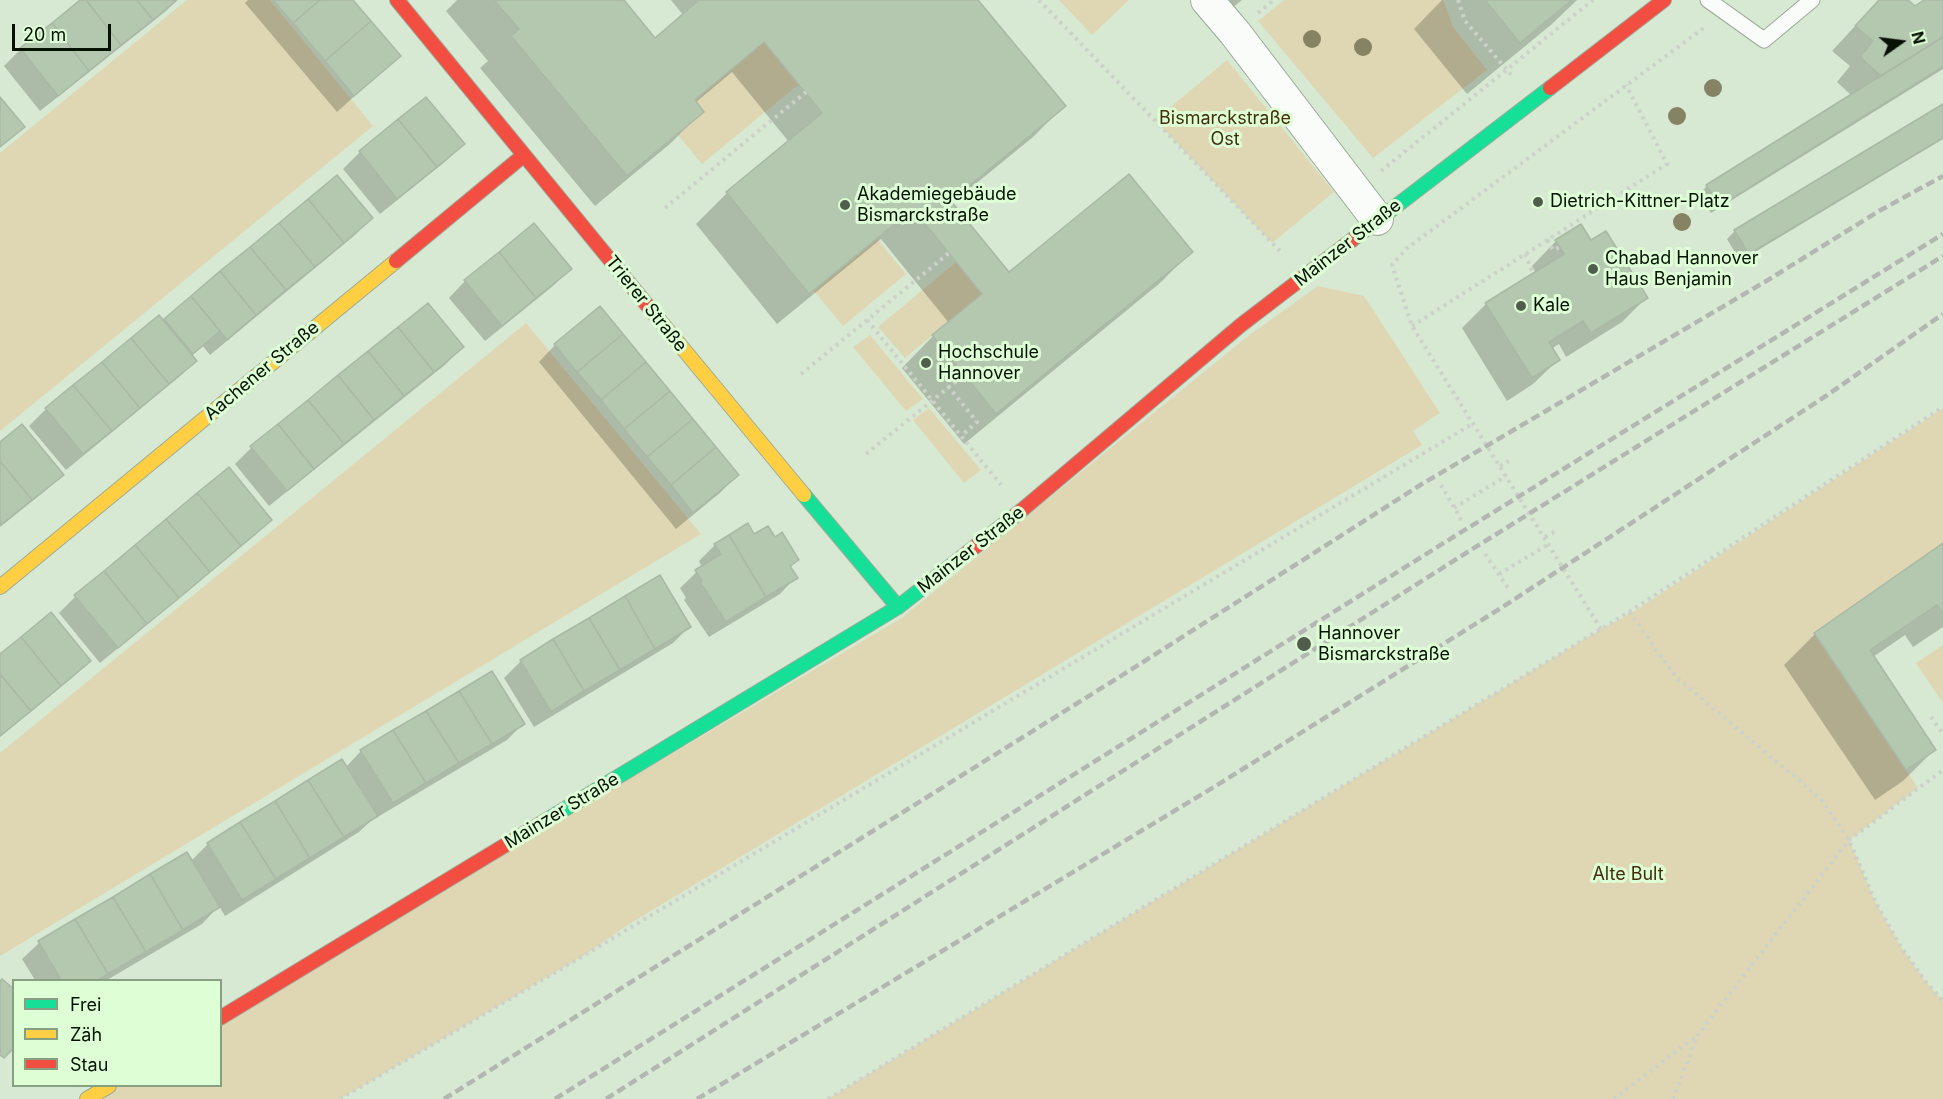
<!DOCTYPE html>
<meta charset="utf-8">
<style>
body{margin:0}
#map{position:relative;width:1943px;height:1099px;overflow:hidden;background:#d7e9d2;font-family:Inter,sans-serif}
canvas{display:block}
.legend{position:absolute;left:12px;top:979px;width:210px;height:108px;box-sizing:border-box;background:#deffd6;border:2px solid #88a082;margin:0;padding:8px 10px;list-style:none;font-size:18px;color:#071205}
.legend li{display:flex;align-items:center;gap:12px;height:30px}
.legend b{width:30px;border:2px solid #88a082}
.north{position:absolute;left:1871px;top:12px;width:60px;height:60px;-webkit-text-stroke:4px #deffd6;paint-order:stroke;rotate:76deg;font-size:16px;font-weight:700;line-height:24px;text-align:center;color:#071205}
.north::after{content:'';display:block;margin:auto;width:21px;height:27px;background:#071205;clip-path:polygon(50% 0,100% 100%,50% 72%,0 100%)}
.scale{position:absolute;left:12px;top:24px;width:99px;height:27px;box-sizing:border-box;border:3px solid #071205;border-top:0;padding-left:8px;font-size:18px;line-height:21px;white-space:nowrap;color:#071205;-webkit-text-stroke:4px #deffd6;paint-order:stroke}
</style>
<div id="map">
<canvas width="1943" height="1099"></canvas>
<ul class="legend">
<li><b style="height:8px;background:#16e098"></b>Frei</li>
<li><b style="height:8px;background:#ffcf43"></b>Zäh</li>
<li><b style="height:8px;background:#f24e42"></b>Stau</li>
</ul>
<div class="north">N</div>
<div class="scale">20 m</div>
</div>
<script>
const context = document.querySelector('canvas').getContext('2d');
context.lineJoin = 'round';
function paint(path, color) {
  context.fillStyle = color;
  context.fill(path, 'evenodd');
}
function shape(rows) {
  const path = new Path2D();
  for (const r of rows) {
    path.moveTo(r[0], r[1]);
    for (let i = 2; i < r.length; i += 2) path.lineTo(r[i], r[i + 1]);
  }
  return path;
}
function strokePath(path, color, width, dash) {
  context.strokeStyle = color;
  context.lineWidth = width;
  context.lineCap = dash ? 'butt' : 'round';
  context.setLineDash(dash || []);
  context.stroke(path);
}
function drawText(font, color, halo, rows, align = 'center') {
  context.font = font + ' Inter,sans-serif';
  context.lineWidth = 6;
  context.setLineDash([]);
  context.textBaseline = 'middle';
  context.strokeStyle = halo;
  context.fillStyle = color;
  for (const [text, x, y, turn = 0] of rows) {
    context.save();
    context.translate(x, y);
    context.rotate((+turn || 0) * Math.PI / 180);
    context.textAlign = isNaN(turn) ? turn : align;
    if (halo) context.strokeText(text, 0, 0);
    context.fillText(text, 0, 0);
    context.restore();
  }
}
const green = shape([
 [187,0,270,0,373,126,0,431,0,153],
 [1059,0,1129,0,1092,35],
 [1284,0,1443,0,1453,27,1487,70,1373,158,1258,21],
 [764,42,799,84,702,164,677,134,704,112,695,100],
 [1227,60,1334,192,1272,243,1155,120],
 [877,239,906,274,843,326,814,291],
 [956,262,982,294,905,358,878,327],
 [1318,286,1364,296,1440,413,1413,431,1422,445,626,926,583,956,340,1099,90,1099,112,1086,220,1086,221,1021,903,617,1248,336],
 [526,323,701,534,0,956,0,753],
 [870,335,923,399,906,411,853,347],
 [929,408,981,470,964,483,913,420],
 [1943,408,1943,543,1814,633,1918,788,1849,840,1876,903,1901,947,1926,982,1943,1001,1943,1099,828,1099,1601,629,1630,614],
 [1943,645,1943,703,1916,663]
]);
const shadow = shape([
 [82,0,177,0,166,11,40,111,4,66,21,49],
 [248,0,351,0,399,56,337,112,245,3],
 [457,0,622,0,655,40,683,15,671,0,976,0,1064,106,1033,137,951,204,1009,274,1191,252,1160,283,964,444,902,368,933,336,949,323,881,239,777,324,696,224,727,193,789,142,732,72,695,103,702,111,671,143,595,206,480,68,488,61,446,11],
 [1208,0,1242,0,1222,16],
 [1442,0,1577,0,1552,24,1467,94,1414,29],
 [1879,0,1906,0,1915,8,1926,0,1943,0,1943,69,1711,213,1699,194,1707,186,1852,96,1837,82,1850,66,1832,51],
 [426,99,463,144,446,161,380,214,343,169,360,152],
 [1943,106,1943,139,1740,261,1727,239,1735,231],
 [371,218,355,235,210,355,202,345,190,355,195,361,179,377,66,470,29,426,46,409,159,317,163,322,192,297],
 [1556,241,1590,242,1646,298,1622,322,1566,357,1559,344,1551,349,1558,360,1533,384,1507,401,1462,328,1486,304,1536,273,1532,266],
 [570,269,553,286,485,341,449,298,465,281],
 [555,345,737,475,721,492,676,529,539,362],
 [462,347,446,364,269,506,235,464,251,448],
 [0,444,62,475,45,491,0,527],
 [229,469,270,520,254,536,100,663,59,613,75,597],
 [754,536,774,539,797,560,790,568,796,577,780,594,709,637,684,600,686,598,680,588,702,567,699,561,715,545],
 [1943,545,1943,627,1913,647,1905,635,1873,657,1934,750,1903,781,1875,800,1784,665,1815,634],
 [660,577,689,627,673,643,534,727,504,678,521,661],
 [0,656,89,661,73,677,0,737],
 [523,724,507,740,376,818,375,817,359,832,225,916,219,906,202,924,107,980,35,980,22,959,39,943,187,854,191,861,208,844,342,761,346,767,361,751]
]);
const building = shape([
 [80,0,86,0,121,45,89,71,52,23,80,0],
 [86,0,137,0,153,20,121,45,86,0],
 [137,0,177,0,153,20,137,0],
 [273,0,320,0,293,23,273,0],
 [320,0,353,0,371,21,325,61,293,23,320,0],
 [494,0,624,0,655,38,699,0,978,0,1066,106,951,201,1009,272,1129,174,1193,252,996,414,932,335,982,294,913,209,809,294,726,192,822,113,764,42,695,100,704,112,627,176,511,36,519,29,494,0],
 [1485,0,1572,0,1520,43,1485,0],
 [1879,0,1908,0,1915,6,1924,0,1943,0,1943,37,1881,76,1860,57,1873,41,1855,26,1879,0],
 [371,21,401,56,354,96,325,61,371,21],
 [52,23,89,71,58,96,20,48,52,23],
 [1943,37,1943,67,1720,206,1706,185,1943,37],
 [0,97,25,127,0,147,0,97],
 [426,97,465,144,437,167,398,119,426,97],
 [1943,104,1943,138,1749,254,1734,230,1943,104],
 [398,119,437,167,397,199,359,151,398,119],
 [337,175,373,218,344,243,308,199,337,175],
 [308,199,344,243,315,267,279,223,308,199],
 [279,223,315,267,286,290,250,247,279,223],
 [534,223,572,269,536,298,499,252,534,223],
 [1581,224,1591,240,1606,231,1648,298,1591,333,1583,321,1549,342,1560,360,1532,378,1485,303,1564,254,1555,240,1581,224],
 [250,247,286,290,256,315,220,271,250,247],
 [499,252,536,298,502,326,464,280,499,252],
 [220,271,256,315,227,340,191,296,220,271],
 [191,296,220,331,193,354,164,319,191,296],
 [428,303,464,347,434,372,398,327,428,303],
 [600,306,623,334,577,372,554,344,600,306],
 [159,315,197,361,169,384,131,338,159,315],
 [398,327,434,372,404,396,368,351,398,327],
 [623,334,646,362,601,400,577,372,623,334],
 [131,338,169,384,140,408,102,362,131,338],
 [368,351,404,396,374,420,338,375,368,351],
 [102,362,140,408,112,431,73,385,102,362],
 [646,362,670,391,624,429,601,400,646,362],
 [338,375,374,420,344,444,308,400,338,375],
 [73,385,112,431,83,454,45,408,73,385],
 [670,391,693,419,647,457,624,429,670,391],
 [308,400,344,444,314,469,278,424,308,400],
 [693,419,716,447,671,485,647,457,693,419],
 [22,424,64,475,32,500,0,461,0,442,22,424],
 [278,424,314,469,287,491,250,446,278,424],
 [716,447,739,475,693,513,671,485,716,447],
 [0,461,32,500,2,524,0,522,0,461],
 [229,467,272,520,241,546,197,493,229,467],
 [197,493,241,546,210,572,166,519,197,493],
 [166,519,210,572,179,598,135,545,166,519],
 [748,523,754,534,768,526,775,537,782,532,799,560,790,566,798,578,766,597,729,535,748,523],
 [729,535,766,597,726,622,700,582,702,581,695,570,721,554,714,544,729,535],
 [1943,543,1943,614,1937,605,1870,650,1936,750,1906,770,1814,633,1943,543],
 [135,545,179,598,147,624,104,571,135,545],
 [104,571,147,624,118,648,74,595,104,571],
 [660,575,691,627,655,649,625,596,660,575],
 [625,596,655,649,620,670,589,618,625,596],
 [51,612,91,661,61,686,21,637,51,612],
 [589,618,620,670,584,691,553,639,589,618],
 [21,637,61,686,31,711,0,674,0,654,21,637],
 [553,639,584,691,551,712,520,660,553,639],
 [492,671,525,724,492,744,459,691,492,671],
 [0,674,31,711,0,736,0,674],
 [459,691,492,744,459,763,426,711,459,691],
 [426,711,459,763,426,783,393,730,426,711],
 [393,730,426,783,393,803,360,750,393,730],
 [342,759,378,816,344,837,308,780,342,759],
 [308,780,344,837,310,858,275,801,308,780],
 [275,801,310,858,276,879,240,822,275,801],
 [240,822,276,879,242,900,207,843,240,822],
 [187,852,220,907,183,930,150,874,187,852],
 [150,874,183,930,146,952,113,897,150,874],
 [113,897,146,952,108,974,75,919,113,897],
 [75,919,108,974,98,980,61,980,38,941,75,919],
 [2,979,14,989,14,1048,4,1058,0,1055,0,981,2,979]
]);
const path = shape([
 [1039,0,1282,253],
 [1458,0,1465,21,1513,77],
 [1258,13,1274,0],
 [1381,171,1593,0],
 [665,208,806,92],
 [1547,240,1553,250,1560,247],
 [1525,254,1533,273],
 [867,320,1001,485],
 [1412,326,1667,164,1626,85],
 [801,374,949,253],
 [948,386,977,422,961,436],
 [866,454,964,375],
 [1500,466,1512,459],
 [1441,485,1463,523],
 [1454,508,1506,476],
 [1545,537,1556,531],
 [1485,554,1510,591],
 [1499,574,1549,544],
 [1629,612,1676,677,1821,799,1849,840,1876,903,1901,947,1926,982,1943,1001],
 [1601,629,1412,326,1392,265,1406,249,1705,27],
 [1931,717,1943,734],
 [340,1099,583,956,1474,423],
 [828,1099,1629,612,1943,407],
 [1614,1099,1695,1037],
 [1673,1099,1697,1036,1849,840,1943,770]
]);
const lane = shape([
 [1708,0,1764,40,1812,0]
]);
const street = shape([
 [1207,0,1235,33,1377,219]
]);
const fast = shape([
 [1352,240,1550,88],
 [804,495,898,607],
 [545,821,898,607,957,561]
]);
const slow = shape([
 [656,316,804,495],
 [0,587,396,261],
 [87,1099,109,1086]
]);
const jam = shape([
 [397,0,656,316],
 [1550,88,1664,0],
 [396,261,524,155],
 [957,561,1022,510,1241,325,1352,240],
 [220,1018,545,821]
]);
const rail = shape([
 [444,1099,1140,664,1422,484,1768,280,1879,211,1943,176],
 [555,1099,1455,536,1943,234],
 [606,1099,1466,553,1943,256],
 [697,1099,1214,787,1501,608,1826,396,1943,314]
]);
const trees = [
 [1312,39],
 [1363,47],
 [1713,88],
 [1677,116],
 [1682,222]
];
const markers = [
 [1538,202,6,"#505d4d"],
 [845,205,6,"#505d4d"],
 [1593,269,6,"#505d4d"],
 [1521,306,6,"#505d4d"],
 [926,363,6,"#505d4d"],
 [1304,644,8,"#505d4d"]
];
const parkNames = [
 ["Bismarckstraße",1225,119],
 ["Ost",1225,140],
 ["Alte Bult",1628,875]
];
const poiNames = [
 ["Akademiegebäude",857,195],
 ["Bismarckstraße",857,216],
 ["Dietrich-Kittner-Platz",1550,202],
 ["Chabad Hannover",1605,259],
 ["Haus Benjamin",1605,280],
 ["Kale",1533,306],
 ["Hochschule",938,353],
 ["Hannover",938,374],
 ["Hannover",1318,634],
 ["Bismarckstraße",1318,655]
];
const streetNames = [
 ["Mainzer Straße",1348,243,-38],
 ["Trierer Straße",646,304,51],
 ["Aachener Straße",262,371,-40],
 ["Mainzer Straße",971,550,-38],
 ["Mainzer Straße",562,811,-31]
];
paint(green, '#dfd7b3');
paint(shadow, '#0003');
paint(building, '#b4c7af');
strokePath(building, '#aab8a6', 1.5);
strokePath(lane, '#9daa99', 17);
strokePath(street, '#9daa99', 34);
strokePath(fast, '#9daa99', 16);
strokePath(slow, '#9daa99', 16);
strokePath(jam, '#9daa99', 16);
strokePath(path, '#ccd1ca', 4, [3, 4.5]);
strokePath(lane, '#f9fcf8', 15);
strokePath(street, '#f9fcf8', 32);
strokePath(fast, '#16e098', 14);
strokePath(slow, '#ffcf43', 14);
strokePath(jam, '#f24e42', 14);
strokePath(rail, '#b2b7b1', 4.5, [9, 4.5]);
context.fillStyle = '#858364';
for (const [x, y] of trees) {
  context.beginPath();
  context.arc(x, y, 9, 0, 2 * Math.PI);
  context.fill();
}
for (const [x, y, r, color] of markers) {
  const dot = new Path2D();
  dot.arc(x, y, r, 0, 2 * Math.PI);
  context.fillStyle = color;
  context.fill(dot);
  strokePath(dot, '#deffd6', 2);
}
drawText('18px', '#422f0a', '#deffd6', parkNames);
drawText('18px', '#071205', '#deffd6', poiNames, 'left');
drawText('18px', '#071205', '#deffd6', streetNames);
</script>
